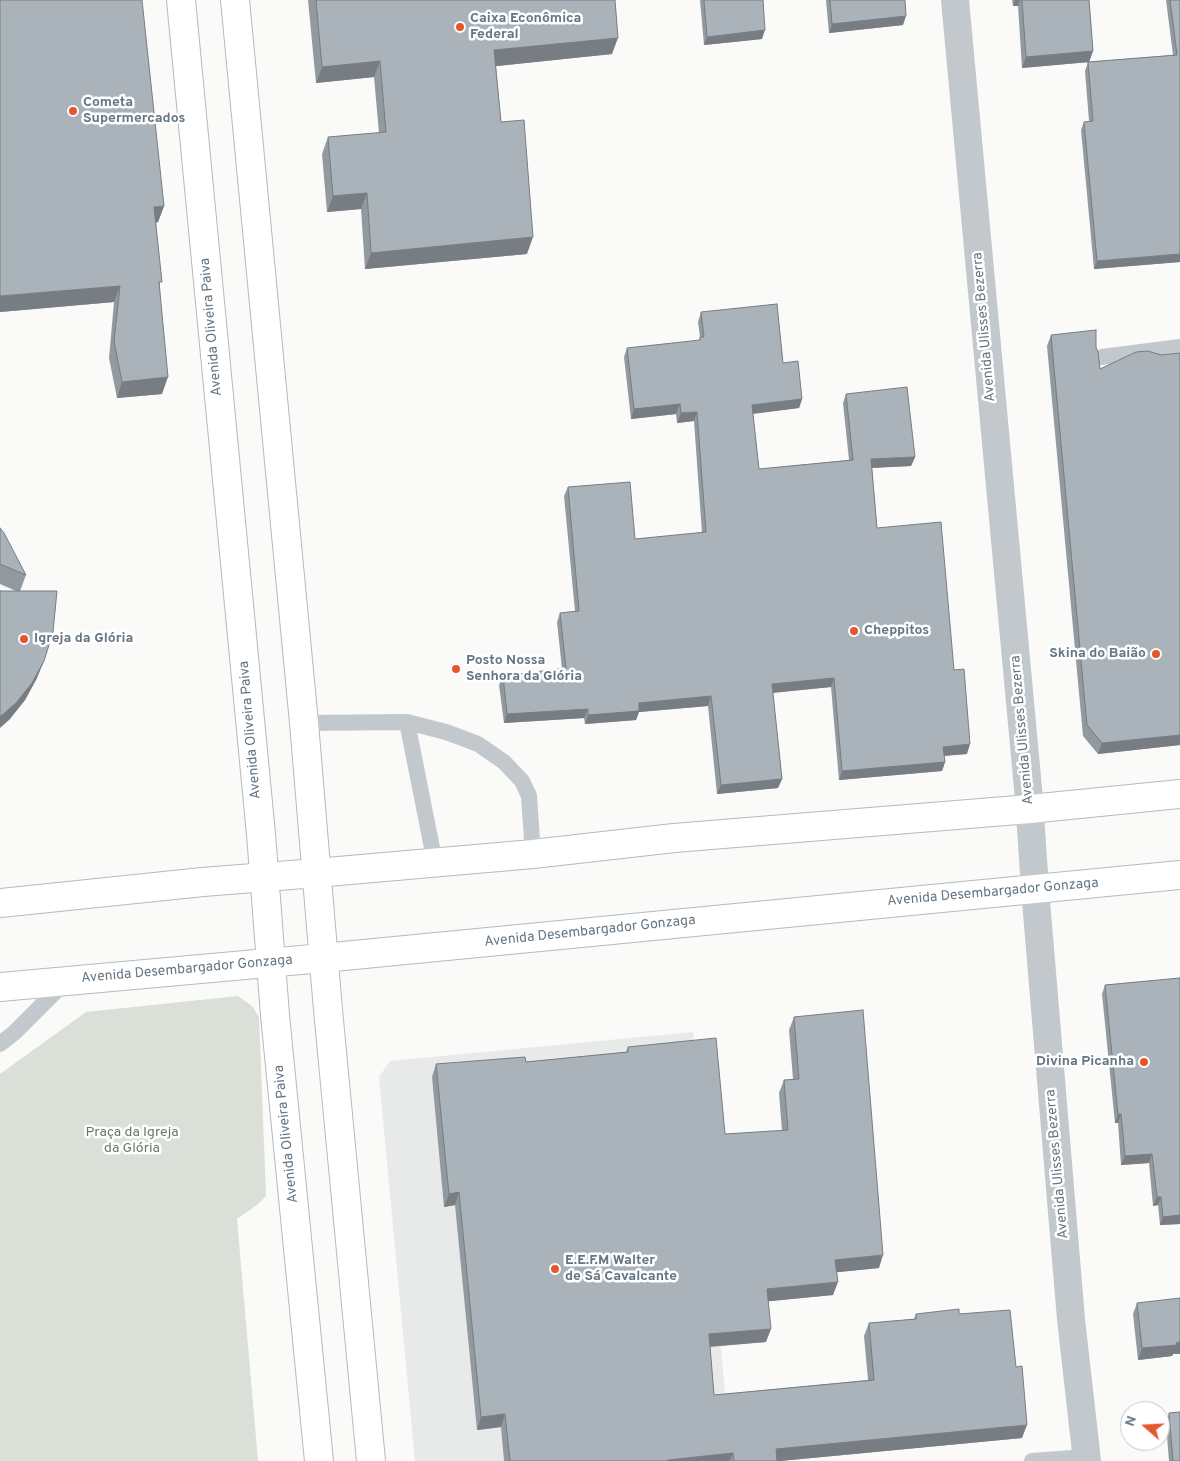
<!DOCTYPE html>
<meta charset="utf-8">
<style>
body{margin:0}
#map{position:relative;width:1180px;height:1461px;overflow:hidden;background:#fafaf8;font-family:Overpass,sans-serif}
canvas{display:block}
.north{position:absolute;left:1120px;top:1401px;width:50px;height:50px;box-sizing:border-box;background:#fff;border:1px solid #c1c8cd;border-radius:50%;rotate:289deg;font-size:14px;font-weight:700;line-height:20px;text-align:center;color:#657683}
.north::after{content:'';display:block;margin:auto;width:18px;height:22px;background:#e4572e;clip-path:polygon(50% 0,100% 100%,50% 72%,0 100%)}
</style>
<div id="map">
<canvas width="1180" height="1461"></canvas>
<div class="north">N</div>
</div>
<script>
const context = document.querySelector('canvas').getContext('2d');
context.lineJoin = 'round';
function paint(path, color) {
  context.fillStyle = color;
  context.fill(path, 'evenodd');
}
function shape(rows) {
  const path = new Path2D();
  for (const r of rows) {
    path.moveTo(r[0], r[1]);
    for (let i = 2; i < r.length; i += 2) path.lineTo(r[i], r[i + 1]);
  }
  return path;
}
function strokePath(path, color, width, dash) {
  context.strokeStyle = color;
  context.lineWidth = width;
  context.lineCap = dash ? 'butt' : 'round';
  context.setLineDash(dash || []);
  context.stroke(path);
}
function drawText(font, color, halo, rows, align = 'center') {
  context.font = font + ' Overpass,sans-serif';
  context.lineWidth = 5;
  context.setLineDash([]);
  context.textBaseline = 'middle';
  context.strokeStyle = halo;
  context.fillStyle = color;
  for (const [text, x, y, turn = 0] of rows) {
    context.save();
    context.translate(x, y);
    context.rotate((+turn || 0) * Math.PI / 180);
    context.textAlign = isNaN(turn) ? turn : align;
    if (halo) context.strokeText(text, 0, 0);
    context.fillText(text, 0, 0);
    context.restore();
  }
}
const built = shape([
 [693,1032,731,1461,415,1461,379,1077,390,1061]
]);
const green = shape([
 [238,996,252,1006,259,1017,266,1196,258,1204,237,1219,258,1461,0,1461,0,1074,86,1012]
]);
const service = shape([
 [1102,357,1180,347],
 [407,722,435,863],
 [304,723,407,722,446,732,478,744,504,762,522,781,529,796,533,854],
 [0,1044,14,1033,65,982],
 [1032,1461,1086,1457]
]);
const minor = shape([
 [955,0,1029,799,1035,889,1071,1319,1087,1461]
]);
const secondary = shape([
 [316,873,533,854,674,838,1030,809,1180,794],
 [323,958,1180,875]
]);
const primary = shape([
 [181,0,261,834,275,1015,319,1461],
 [235,0,304,723,328,1010,371,1461],
 [0,903,203,882,316,873],
 [0,987,323,958]
]);
const wall = shape([
 [308,0,615,0,612,54,496,66,501,122,527,254,365,269,361,209,327,212,322,154,328,137,379,133,374,77,316,83],
 [700,0,763,0,762,39,704,45],
 [826,0,905,0,903,25,829,33],
 [1012,0,1089,0,1093,51,1089,62,1022,68,1018,6,1013,6],
 [1166,0,1180,0,1180,262,1094,269,1081,130,1084,122,1089,121,1085,71,1088,62,1173,55],
 [164,206,158,222,156,223,160,287,162,394,117,398,109,358,114,302,0,312],
 [701,312,783,363,802,399,799,408,753,414,759,469,849,460,843,403,846,394,915,457,911,466,872,468,877,528,954,670,967,754,944,756,945,762,942,771,839,780,831,687,773,693,782,779,778,788,717,794,708,706,639,712,636,720,585,724,584,718,504,723,499,685,503,676,562,669,557,622,560,613,575,611,564,496,568,487,635,539,702,533,694,421,677,423,676,414,631,419,624,357,627,348,699,341,700,337,698,322],
 [1051,335,1096,347,1100,369,1180,745,1098,754,1083,736,1047,346],
 [0,528,26,575,20,591,37,678,25,700,9,720,16,591,0,584],
 [1180,978,1180,1224,1160,1225,1158,1205,1153,1206,1149,1163,1121,1165,1118,1123,1115,1123,1102,994,1105,985],
 [794,1017,879,1268,837,1272,833,1295,768,1301,766,1342,710,1347,714,1395,868,1380,864,1336,869,1323,914,1319,916,1314,959,1314,1022,1438,780,1461,504,1461,501,1427,477,1430,455,1205,444,1207,432,1077,436,1064,526,1062,626,1052,628,1047,725,1134,782,1131,779,1093,784,1080,793,1079,789,1030],
 [1137,1303,1173,1354,1172,1356,1138,1360,1133,1314],
 [1169,1413,1180,1461,1169,1461,1166,1424]
]);
const shadedWall = shape([
 [1015,0,1020,0,1018,6,1013,6],
 [906,16,903,25,829,33,832,24],
 [765,30,762,39,704,45,707,37],
 [618,38,612,54,488,67,494,50],
 [1093,51,1089,62,1022,68,1026,57],
 [380,61,374,77,316,83,322,67],
 [367,193,361,209,327,212,333,196],
 [164,206,158,222,149,223,154,207],
 [533,237,527,254,365,269,371,253],
 [1180,254,1180,262,1094,269,1097,261],
 [120,286,114,302,0,312,0,296],
 [168,377,162,394,117,398,122,382],
 [802,399,799,408,749,414,752,405],
 [680,404,676,414,631,419,634,409],
 [697,412,694,421,677,423,681,413],
 [915,457,911,466,868,468,871,459],
 [44,661,37,678,25,700,9,720,0,728,0,717],
 [834,678,831,687,769,693,772,684],
 [711,696,708,706,639,712,636,720,585,724,588,715,639,703],
 [588,709,584,718,504,723,507,714],
 [1180,735,1180,745,1098,754,1102,743],
 [970,744,967,754,940,756,943,747],
 [945,762,942,771,839,780,842,771],
 [782,779,778,788,717,794,721,785],
 [1118,1114,1121,1114,1118,1123,1115,1123],
 [1152,1154,1149,1163,1121,1165,1125,1156],
 [459,1192,455,1205,444,1207,449,1194],
 [1157,1197,1161,1197,1158,1205,1153,1206],
 [1180,1215,1180,1224,1160,1225,1163,1217],
 [883,1255,879,1268,830,1273,835,1260],
 [838,1282,833,1295,762,1302,767,1289],
 [771,1329,766,1342,704,1347,709,1334],
 [1180,1342,1180,1354,1173,1354,1172,1356,1138,1360,1142,1348],
 [505,1414,501,1427,477,1430,481,1417],
 [1027,1425,1022,1438,780,1461,772,1461,776,1449],
 [733,1453,730,1461,667,1461,668,1460]
]);
const building = shape([
 [0,0,142,0,164,206,154,207,162,282,159,282,168,377,122,382,114,341,120,286,0,296,0,0],
 [316,0,615,0,618,38,494,50,501,122,524,120,533,237,371,253,367,193,333,196,328,137,386,132,380,61,322,67,316,0],
 [704,0,763,0,765,30,707,37,704,0],
 [830,0,905,0,906,16,832,24,830,0],
 [1022,0,1089,0,1093,51,1026,57,1022,0],
 [1170,0,1180,0,1180,254,1097,261,1084,122,1093,121,1088,62,1177,55,1170,0],
 [777,304,783,363,798,361,802,399,752,405,759,469,853,460,846,394,907,387,915,457,871,459,877,528,941,522,954,670,964,669,970,744,943,747,945,762,842,771,834,678,772,684,782,779,721,785,711,696,639,703,639,711,588,715,588,709,507,714,503,676,566,668,560,613,579,611,568,487,630,482,635,539,706,532,697,412,681,413,680,404,634,409,627,348,700,340,700,337,704,337,701,312,777,304],
 [1096,330,1096,347,1098,352,1100,369,1136,352,1148,351,1161,355,1180,353,1180,735,1102,743,1087,725,1051,335,1096,330],
 [0,528,4,533,26,575,0,564,0,528],
 [0,591,57,591,53,632,44,661,32,683,16,703,0,717,0,591],
 [1180,978,1180,1215,1163,1217,1161,1197,1157,1197,1152,1154,1125,1156,1121,1114,1118,1114,1105,985,1180,978],
 [863,1010,883,1255,835,1260,838,1282,767,1289,771,1329,709,1334,714,1395,874,1380,869,1323,916,1319,916,1314,959,1309,959,1314,1010,1310,1016,1367,1022,1366,1027,1425,776,1449,777,1461,734,1461,733,1453,668,1460,668,1461,510,1461,505,1414,481,1417,459,1192,449,1194,436,1064,525,1057,526,1062,628,1052,628,1047,716,1038,725,1134,788,1130,784,1080,799,1079,794,1017,863,1010],
 [1180,1298,1180,1342,1176,1343,1177,1345,1142,1348,1137,1303,1180,1298],
 [1180,1412,1180,1461,1173,1461,1169,1413,1180,1412]
]);
const markers = [
 [460,27,5,"#e4572e"],
 [73,111,5,"#e4572e"],
 [854,631,5,"#e4572e"],
 [24,639,5,"#e4572e"],
 [1156,654,5,"#e4572e"],
 [456,669,5,"#e4572e"],
 [1144,1062,5,"#e4572e"],
 [555,1269,5,"#e4572e"]
];
const poiNames = [
 ["Caixa Econômica",470,19],
 ["Federal",470,35],
 ["Cometa",83,103],
 ["Supermercados",83,119],
 ["Cheppitos",864,631],
 ["Igreja da Glória",34,639],
 ["Skina do Baião",1146,654,"right"],
 ["Posto Nossa",466,661],
 ["Senhora da Glória",466,677],
 ["Divina Picanha",1134,1062,"right"],
 ["E.E.F.M Walter",565,1261],
 ["de Sá Cavalcante",565,1277]
];
const streetNames = [
 ["Avenida Oliveira Paiva",212,327,-95],
 ["Avenida Ulisses Bezerra",985,327,-95],
 ["Avenida Oliveira Paiva",251,730,-95],
 ["Avenida Ulisses Bezerra",1023,730,-95],
 ["Avenida Desembargador Gonzaga",993,893,-5],
 ["Avenida Desembargador Gonzaga",590,932,-6],
 ["Avenida Desembargador Gonzaga",187,970,-5],
 ["Avenida Oliveira Paiva",287,1134,-96],
 ["Avenida Ulisses Bezerra",1058,1164,-95]
];
const parkNames = [
 ["Praça da Igreja",132,1133],
 ["da Glória",132,1149]
];
paint(built, '#e8e9e9');
paint(green, '#dadfd7');
strokePath(secondary, '#b3babf', 30);
strokePath(primary, '#b5babe', 30);
strokePath(service, '#c3c8cc', 16);
strokePath(minor, '#c3c8cc', 28);
strokePath(secondary, '#fff', 28);
strokePath(primary, '#fff', 28);
paint(wall, '#929a9f');
paint(shadedWall, '#777d82');
paint(building, '#aab3b9');
strokePath(building, '#777d82', 1);
for (const [x, y, r, color] of markers) {
  const dot = new Path2D();
  dot.arc(x, y, r, 0, 2 * Math.PI);
  context.fillStyle = color;
  context.fill(dot);
  strokePath(dot, '#fff', 2);
}
drawText('bold 14px', '#657683', '#fff', poiNames, 'left');
drawText('14px', '#657683', '#fff', streetNames);
drawText('14px', '#687a64', '#fff', parkNames);
</script>
